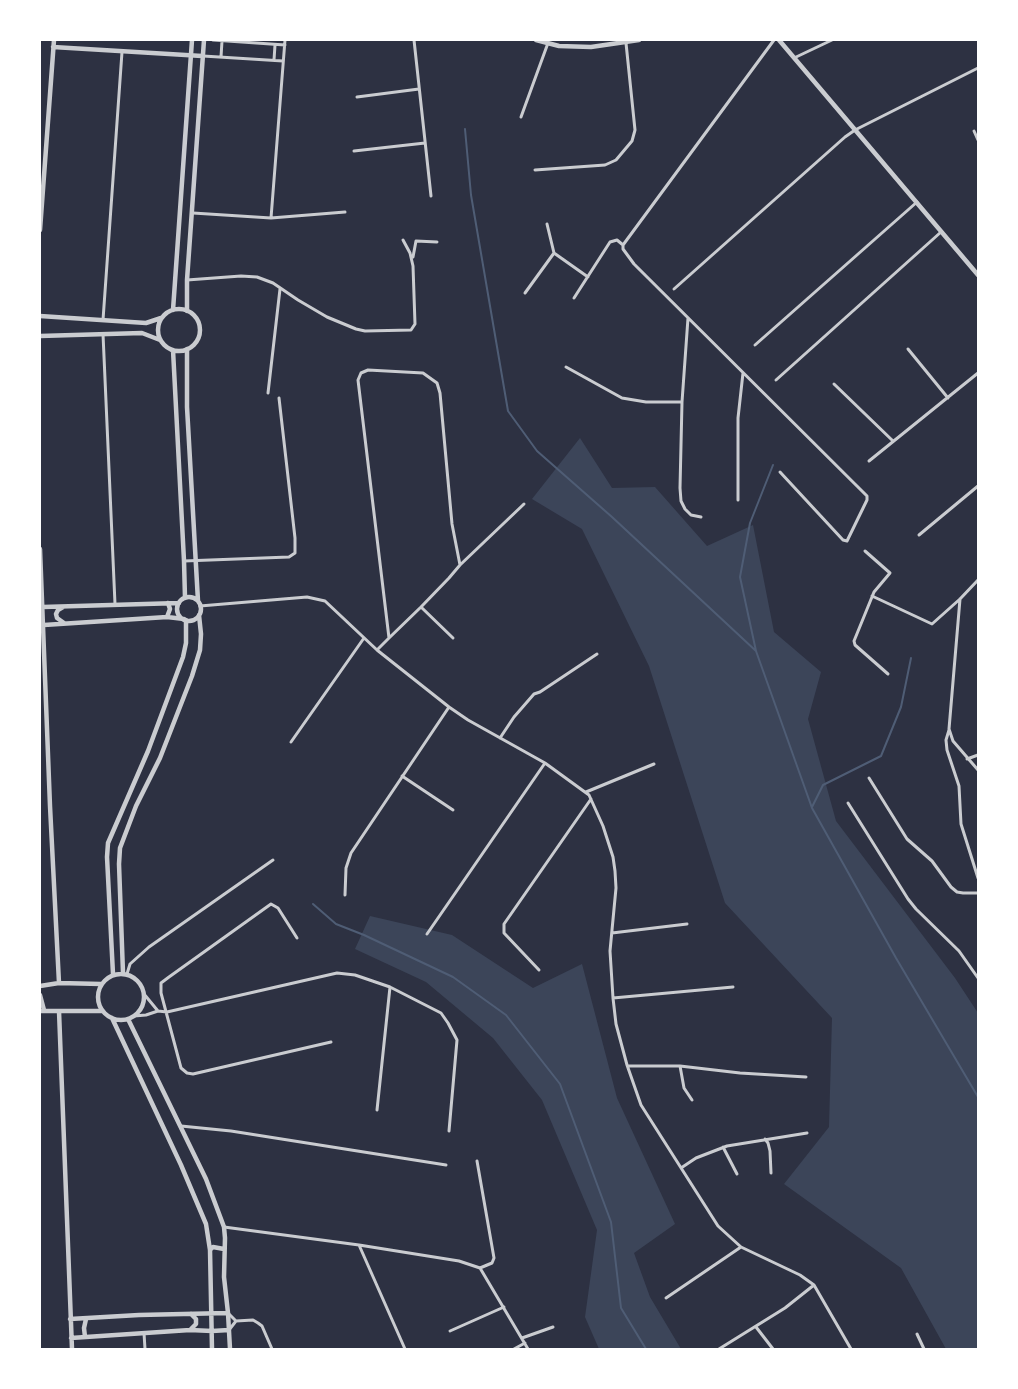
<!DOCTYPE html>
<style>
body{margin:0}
#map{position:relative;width:1018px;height:1389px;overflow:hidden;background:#2d3142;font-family:Georgia,serif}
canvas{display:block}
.frame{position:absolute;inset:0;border:41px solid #fff;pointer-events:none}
</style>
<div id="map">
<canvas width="1018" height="1389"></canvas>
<div class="frame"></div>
</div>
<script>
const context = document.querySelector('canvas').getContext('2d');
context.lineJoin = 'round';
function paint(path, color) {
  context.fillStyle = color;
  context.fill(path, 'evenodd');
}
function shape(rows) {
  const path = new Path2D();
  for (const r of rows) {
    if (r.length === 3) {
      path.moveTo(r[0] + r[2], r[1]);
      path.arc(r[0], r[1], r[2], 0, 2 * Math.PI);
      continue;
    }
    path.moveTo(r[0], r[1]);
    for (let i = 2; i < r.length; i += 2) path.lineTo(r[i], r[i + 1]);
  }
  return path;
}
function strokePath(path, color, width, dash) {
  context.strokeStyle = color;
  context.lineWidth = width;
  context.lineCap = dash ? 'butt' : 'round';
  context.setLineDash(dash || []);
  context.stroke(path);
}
const green = shape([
 [580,438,612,488,655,487,707,546,753,525,774,632,821,672,808,719,836,821,955,978,978,1013,978,1349,946,1349,901,1268,784,1184,829,1127,832,1018,725,903,649,666,582,529,532,499],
 [370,916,452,935,533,988,582,964,617,1098,675,1224,634,1253,650,1297,681,1349,599,1349,585,1317,597,1230,542,1100,493,1038,426,982,355,949]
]);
const stream = shape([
 [465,129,471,195,508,411,537,451,612,517,756,651,812,808,896,958,978,1097],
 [756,651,740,577,750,523,773,465],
 [812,807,823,785,881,756,901,707,911,658],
 [313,904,336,924,364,935,453,977,506,1015,560,1084,611,1222,621,1308,646,1349]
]);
const minor = shape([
 [213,40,285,45],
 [414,40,431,196],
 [774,40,623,245,623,249,634,264,867,496,867,500,847,541,843,540,780,472],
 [203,56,283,61],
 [221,57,222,41],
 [794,58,832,40],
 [274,60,275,45],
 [357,97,419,89],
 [521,117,548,43],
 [974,131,978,140],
 [354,151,425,143],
 [535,170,605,165,616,160,632,141,635,130,626,43],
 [193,213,271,218,285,40],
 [271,218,345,212],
 [547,224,554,253],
 [413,257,416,241,437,242],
 [187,280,241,276,257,277,273,283,298,300,327,317,356,329,365,331,411,330,415,324,413,266,410,253,403,240],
 [674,289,845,137,855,130,978,68],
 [525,293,554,253,588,277],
 [574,298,610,242,617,240,623,245],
 [688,318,682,402,680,488,681,501,685,509,691,515,701,517],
 [103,320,122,52],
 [103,334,115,604],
 [755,345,917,202],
 [908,349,948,398],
 [566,367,622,398,646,402,682,402],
 [776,380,941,232],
 [834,384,893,441],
 [268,393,280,289],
 [869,461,978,373],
 [738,500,738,418,743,373],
 [919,535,978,486],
 [865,551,890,573,874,592,854,641,855,645,888,674],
 [184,561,289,557,295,553,295,538,279,398],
 [460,565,524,504],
 [872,596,932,624,960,599,978,580],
 [960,599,949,729,953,741,978,770],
 [200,606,307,597,325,601,377,650,449,707,468,720,545,763,589,795,603,826,613,857,615,871,616,888,610,951,613,998,616,1024,627,1065,641,1105,718,1226,741,1247,800,1275,814,1285,851,1349],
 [421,607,453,638],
 [377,650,389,638,421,607,449,578,460,565,452,524,440,393,437,383,423,373,368,370,361,373,358,380,389,638],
 [949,730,946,740,947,750,959,786,961,824,978,878],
 [500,738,514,717,534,694,540,692,597,654],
 [291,742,364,638],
 [967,759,978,755],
 [402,776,453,810],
 [869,778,907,839,932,861,951,887,957,892,963,893,978,893],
 [586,792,654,764],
 [848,803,908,899,916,909,959,951,978,978],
 [345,895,346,868,351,853,449,707],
 [612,933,687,924],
 [427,934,545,763],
 [297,938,278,908,271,904,169,977,161,983,161,993,181,1068,187,1073,193,1074,331,1042],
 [539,970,504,933,504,924,591,799],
 [127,974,130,964,149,947,273,860],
 [144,994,158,1011],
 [613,998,733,987],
 [134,1016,146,1015,158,1011,167,1012,337,973,355,975,390,987,441,1013,448,1023,457,1040,449,1131],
 [628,1066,680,1066,740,1073,806,1077],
 [680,1066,684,1088,692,1100],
 [377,1110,390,987],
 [181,1126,231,1131,446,1165],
 [765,1139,768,1143,770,1151,771,1173],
 [723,1147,737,1174],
 [477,1161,494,1258,492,1263,480,1268],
 [681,1168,696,1158,727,1146,807,1133],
 [224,1227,359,1245,459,1261,480,1268],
 [359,1245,405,1349],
 [480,1268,528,1349],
 [666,1298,741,1247],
 [228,1313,236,1321,253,1320,258,1323,262,1326,272,1349],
 [756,1327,773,1349],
 [229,1330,236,1321],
 [450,1331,504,1307],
 [144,1333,145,1349],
 [917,1334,924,1349],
 [522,1338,553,1327],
 [514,1349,525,1343],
 [719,1349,785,1308,814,1285]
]);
const tertiary = shape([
 [536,40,559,46,591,47,639,40],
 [779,40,978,275],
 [53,47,202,56],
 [40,230,54,40],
 [179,330,21],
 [173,310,192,40],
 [187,311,187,280,204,40],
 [40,316,146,323,161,318],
 [40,336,142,333,160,340],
 [187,349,187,407,198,601],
 [173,350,184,561,185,598],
 [40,549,50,806,59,983],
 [189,609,12],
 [43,607,179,603],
 [63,607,58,610,56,614,57,618,64,623],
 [167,617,170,609,168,603],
 [44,625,167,617,184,619],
 [123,973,119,864,120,848,136,806,160,758,192,676,200,650,201,634,199,615],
 [121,997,23],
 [113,974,107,857,108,843,148,751,183,657,186,643,186,620],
 [40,986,59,983,101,984],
 [40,995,44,1010],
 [40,1011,102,1011],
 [59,1011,72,1349],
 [112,1018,181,1165,206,1224,210,1250,212,1349],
 [128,1019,206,1179,224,1227,225,1238,224,1277,228,1313,230,1349],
 [210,1250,213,1247,224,1249],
 [191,1314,196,1319,196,1324,191,1329],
 [70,1319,139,1315,228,1313],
 [85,1337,84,1328,86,1319],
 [71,1338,190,1330,212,1331,229,1330]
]);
paint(green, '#3c4559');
strokePath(stream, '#4f5d75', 2);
strokePath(minor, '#caccd0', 3);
strokePath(tertiary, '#caccd0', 4.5);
</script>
